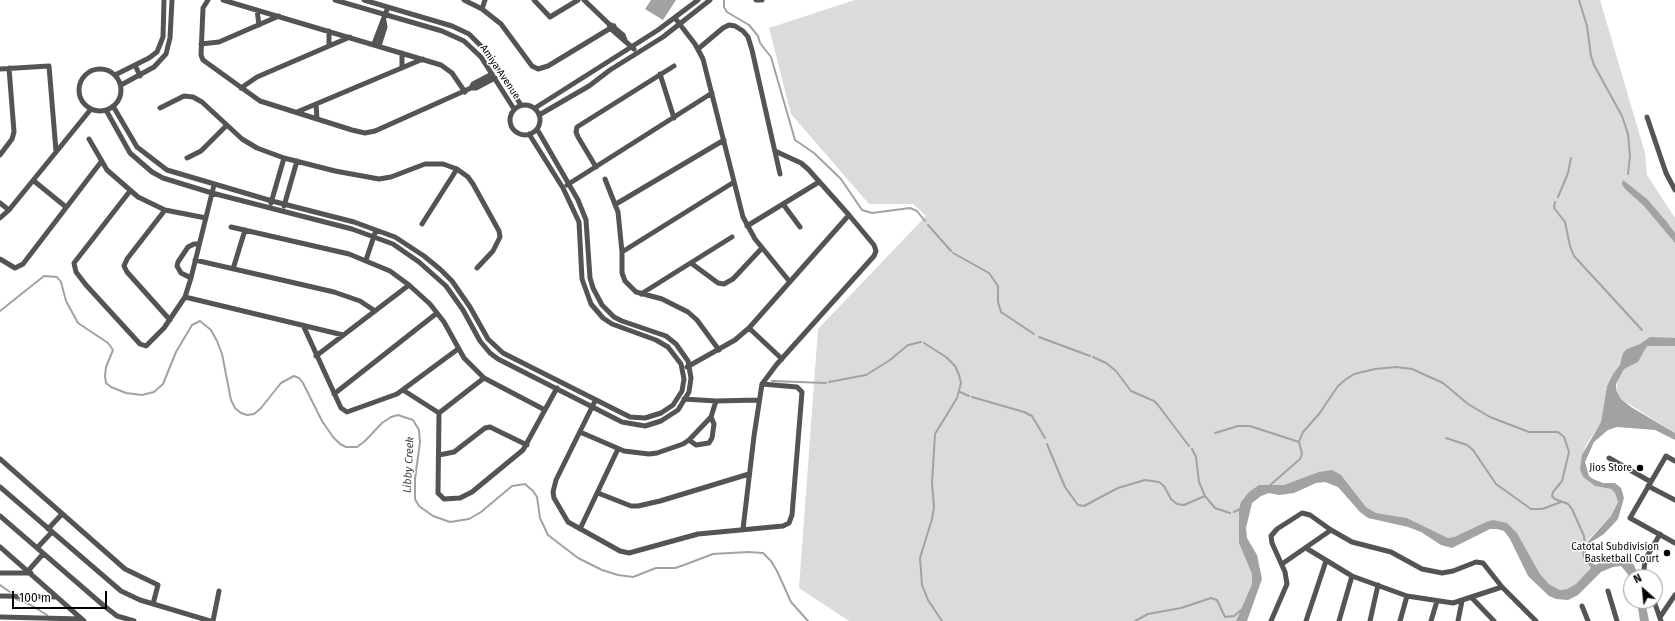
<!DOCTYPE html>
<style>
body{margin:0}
#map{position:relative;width:1675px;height:621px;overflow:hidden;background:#fff;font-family:"Fira Sans",sans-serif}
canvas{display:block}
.north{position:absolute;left:1623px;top:569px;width:40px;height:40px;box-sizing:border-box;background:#fff;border:1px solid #999;border-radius:50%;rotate:333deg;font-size:11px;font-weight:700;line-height:16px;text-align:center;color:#000}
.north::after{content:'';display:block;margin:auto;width:14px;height:18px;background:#000;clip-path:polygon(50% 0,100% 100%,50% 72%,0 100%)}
.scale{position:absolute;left:12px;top:591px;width:95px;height:18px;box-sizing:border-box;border:2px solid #000;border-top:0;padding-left:5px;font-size:12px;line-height:14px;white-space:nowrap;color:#000;-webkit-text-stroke:3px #fff;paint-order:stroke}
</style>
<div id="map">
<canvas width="1675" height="621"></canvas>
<div class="north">N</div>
<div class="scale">100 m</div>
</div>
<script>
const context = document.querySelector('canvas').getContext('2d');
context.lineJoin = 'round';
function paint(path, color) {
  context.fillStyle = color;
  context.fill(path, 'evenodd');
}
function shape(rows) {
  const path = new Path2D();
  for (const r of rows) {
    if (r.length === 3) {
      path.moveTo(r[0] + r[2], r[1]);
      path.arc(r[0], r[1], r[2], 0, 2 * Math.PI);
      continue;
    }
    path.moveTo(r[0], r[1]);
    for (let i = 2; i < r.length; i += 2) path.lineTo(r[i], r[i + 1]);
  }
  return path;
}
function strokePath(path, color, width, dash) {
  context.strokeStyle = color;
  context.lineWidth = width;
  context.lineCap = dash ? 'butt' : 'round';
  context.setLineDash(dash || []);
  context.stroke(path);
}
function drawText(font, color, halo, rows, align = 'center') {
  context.font = font + ' "Fira Sans",sans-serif';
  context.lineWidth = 3;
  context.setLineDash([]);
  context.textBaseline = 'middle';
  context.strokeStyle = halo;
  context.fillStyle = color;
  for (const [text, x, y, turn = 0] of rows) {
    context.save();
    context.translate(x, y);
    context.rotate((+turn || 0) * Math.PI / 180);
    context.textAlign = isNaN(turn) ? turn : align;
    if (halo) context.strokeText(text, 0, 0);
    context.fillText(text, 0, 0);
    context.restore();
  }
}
const green = shape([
 [855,0,1600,0,1645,153,1647,175,1675,218,1675,433,1621,399,1616,390,1618,379,1613,374,1607,386,1601,422,1585,447,1583,477,1595,486,1611,489,1615,493,1618,502,1611,516,1585,543,1583,557,1592,568,1576,584,1567,589,1560,590,1549,584,1540,574,1517,533,1486,522,1454,537,1448,538,1407,518,1376,513,1366,507,1341,475,1301,479,1284,485,1271,485,1249,492,1239,542,1252,574,1252,584,1236,621,849,621,799,588,818,329,926,216,913,204,869,204,791,114,769,28]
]);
const water = shape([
 [651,0,676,0,663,20,645,9],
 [1623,180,1647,199,1666,221,1675,233,1675,243,1644,206,1625,189,1622,184],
 [1650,337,1675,338,1675,346,1647,346,1638,362,1624,369,1616,384,1616,390,1621,399,1631,407,1675,433,1675,440,1655,430,1617,427,1608,430,1594,442,1585,462,1589,476,1593,479,1603,483,1615,483,1621,488,1624,498,1618,519,1604,534,1588,544,1586,552,1586,556,1595,565,1615,556,1625,557,1634,565,1639,577,1631,578,1621,566,1613,567,1601,572,1578,595,1568,600,1556,599,1549,596,1528,576,1510,539,1504,531,1497,529,1490,529,1452,548,1441,545,1421,532,1408,527,1368,518,1360,512,1338,487,1325,482,1316,483,1294,493,1279,495,1269,493,1261,496,1252,503,1246,528,1247,538,1257,555,1262,579,1247,621,1236,621,1252,584,1252,574,1239,543,1239,510,1241,502,1249,492,1259,485,1284,485,1319,472,1332,470,1341,475,1366,507,1376,513,1407,518,1448,538,1454,537,1486,522,1493,520,1507,523,1517,533,1540,574,1549,584,1560,590,1567,589,1576,584,1591,568,1583,557,1582,548,1611,516,1618,502,1615,493,1611,489,1595,486,1583,477,1580,469,1582,455,1601,422,1607,386,1613,374,1620,365,1623,353,1627,349,1640,344],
 [1637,601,1645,601,1649,621,1640,621]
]);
const stream = shape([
 [724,0,724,7,727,12,749,25,758,36,760,43,771,57,795,140,814,153,841,179,862,210,872,213,910,208,917,211,925,221],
 [1579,0,1587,26,1591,56,1594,65,1622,116,1628,134,1630,156,1628,174],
 [1558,197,1568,173,1571,158],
 [1555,202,1554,208,1565,222,1570,246,1574,256,1642,330],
 [928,225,951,251],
 [953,253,989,273,998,286,998,302,1001,312,1034,334],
 [0,311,44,276,57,277,61,282,66,301,78,323,108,343,113,350,106,367,105,376,106,383,111,387,126,393,142,395,154,392,163,384,176,352,192,325,200,321,211,330,217,341,222,354,231,400,235,408,241,413,247,415,254,414,261,408,281,383,294,376,299,378,303,383,322,421,333,437,340,444,346,447,357,447,365,441,382,423,391,417,398,415,413,420,419,430,420,442,415,479,415,499,419,506,433,516,450,522,469,519,481,512,512,486,525,484,533,491,537,497,540,518,548,535,578,558,602,570,618,575,633,577,656,568,675,568,684,565,713,554,748,552,763,553,771,561,777,571,791,602,808,621],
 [1039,337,1090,356],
 [924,343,946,357,955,366,959,375,961,383,957,398,935,434,932,483,934,507,932,519,920,558,922,585,928,600,942,621],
 [1093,357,1106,363,1116,371,1131,391,1154,401,1158,405,1189,446],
 [772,381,826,383],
 [829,382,866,375,890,360,908,345,921,342],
 [960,392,969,396],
 [972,397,1024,412,1032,416,1045,438],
 [1215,433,1238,426,1250,426,1299,442],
 [1446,438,1467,445,1473,450,1496,484,1531,509,1542,509,1561,502],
 [1047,444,1065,487,1078,505,1084,506,1118,488,1145,480,1159,482,1164,486,1171,499,1177,504,1184,505,1205,496],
 [1192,449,1196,457,1199,482,1205,496,1215,508,1230,513],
 [1268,487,1300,459,1302,454,1299,442,1303,432,1319,414,1338,386,1345,380,1354,374,1375,369,1396,367,1412,369,1443,383,1468,404,1490,417,1529,432,1558,432,1564,437,1569,452,1562,481,1553,492,1552,496,1555,499,1568,504,1572,509,1584,536,1585,545],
 [1234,512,1240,509],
 [0,585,10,592],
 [16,599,29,604,47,615],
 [1135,621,1148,614,1181,608,1211,598,1217,600,1225,617,1234,616,1241,610]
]);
const street = shape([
 [208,0,203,8,201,55,203,60,260,101,352,130,365,133,375,131,471,88,476,88,495,78],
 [223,0,441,65,452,73,465,92],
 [335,0,442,31,464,41,481,57,514,109],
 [364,0,452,26,469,34,487,52,521,105],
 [464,0,482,9,501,24,532,66,538,69,548,66,614,26],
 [534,0,550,17,578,0],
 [584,0,609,24,610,28,634,49],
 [756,0,762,0],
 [482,9,485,0],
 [257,10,259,25],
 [675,18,695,44,703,59,743,217,755,239,790,282],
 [611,25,623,35,625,40],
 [201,44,219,42,279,16],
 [374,44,388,7],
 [329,46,329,31],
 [379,46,385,27,384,21],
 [698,49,723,28,729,25,735,26,743,31,748,37,752,50,780,174],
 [135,65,140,76],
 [402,68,402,53],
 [100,90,21],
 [0,69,49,66,56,151],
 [660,74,674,118],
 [115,75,149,58,157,52,163,37,164,0],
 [121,85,154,67,166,54,170,38,172,0],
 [241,88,257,77,350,37],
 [471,88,473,84,492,74],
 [316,104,317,119],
 [525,120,15],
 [113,106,137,147,167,170,272,201,354,222,395,237,424,256,441,270,452,281,470,307,488,339,503,353,630,417,645,418,661,413,673,405,682,391,684,379,681,364,668,347,656,340,612,324,603,318,591,304,582,279,579,222,563,188,529,134],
 [160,108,184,96,193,97,202,102,242,139,257,148,284,158,335,171,379,179,391,177,425,164,443,164,457,169,468,177,473,184,499,231,500,237,493,251,477,268],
 [535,108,658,30,698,0],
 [106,110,130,153,152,172,163,178,212,193,352,229,393,244,419,262,446,286,463,310,480,341,490,353,498,359,622,422,645,426,661,421,678,410,689,392,691,378,688,361,676,344,666,336,622,321,614,317,602,305,593,288,590,278,586,220,578,200,537,129],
 [297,112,423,59],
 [539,115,589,86,610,70,663,37,710,0],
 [1647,117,1666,173,1675,190],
 [89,139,107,170,138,197,165,210,206,218],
 [0,155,12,139,14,132,9,68],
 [187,158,201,151,227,125],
 [596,167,578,137,576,132,577,127,674,66],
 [605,179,618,212,622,252,622,273,625,281,636,292,662,299,688,312,697,320,719,350],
 [34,181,66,207],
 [567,185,712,93],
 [130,191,74,263,76,272,86,285,140,344,146,346,164,328,185,297,191,278,214,185],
 [0,203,9,210],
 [271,203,284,158],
 [616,204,724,140],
 [783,204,800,227],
 [284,206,297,161],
 [165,210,127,259,124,266,127,272,170,320],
 [0,218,9,210,91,109],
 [422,224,457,169],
 [747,226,819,182],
 [231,227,349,254,390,271,409,285,430,304,444,322,464,358,484,378,545,410],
 [622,252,734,182],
 [0,259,15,268,23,264,101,162],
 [195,260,334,292,360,301,375,311],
 [366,260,376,230],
 [691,263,718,283,724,284,733,279,762,248],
 [233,269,245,230],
 [191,278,181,273,177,266,178,262,188,247,194,244,199,244],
 [641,294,732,237],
 [185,297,343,335],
 [303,325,341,408,347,412,397,394,458,349],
 [749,328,782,359],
 [316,356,409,285],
 [687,367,735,340,749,328,849,215],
 [403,390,439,413],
 [334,394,437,313],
 [684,399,716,401,759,400],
 [595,401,556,480,553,492,554,498,568,522,620,551,629,553,698,534,783,526,789,523,792,515,802,392,797,387,762,384],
 [439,413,438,493,444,499,460,498,472,492,523,450,557,388],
 [439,413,484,378],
 [580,432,624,451,649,454,657,453,683,444,689,440,711,417,716,401],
 [689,440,696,445,709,443,712,438,714,424,711,417],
 [439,455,454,452,485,428,490,427,527,445],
 [1609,458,1651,482],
 [0,459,125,569,158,585,153,604],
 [1675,461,1666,456,1630,518,1675,543],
 [1648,486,1675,500],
 [0,487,121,591,140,600,210,621],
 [598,493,631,506,638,506,660,501,749,474],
 [0,516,103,605,117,616,134,621],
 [48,529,62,514],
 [580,529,618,449],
 [743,529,754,436,762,384,777,364,874,256,876,251,874,245,849,215,808,169,801,163,775,151],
 [0,547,84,621],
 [37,548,52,532],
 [1306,548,1352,576,1407,596,1453,603,1502,587,1536,621],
 [1282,564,1331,530],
 [28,571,43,554],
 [0,573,31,573],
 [1646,577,1644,570,1645,560,1660,534],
 [1608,591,1617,621],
 [0,596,57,597],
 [1472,598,1494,621],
 [1654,601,1661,621],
 [1582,606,1588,621],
 [0,617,81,619],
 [1660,617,1675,595],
 [213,621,219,591],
 [1271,621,1287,584,1285,572,1272,543,1271,536,1277,529,1302,513,1310,515,1331,530,1352,542,1391,552,1422,569,1442,573,1453,571,1476,562,1483,563,1502,587],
 [1306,621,1326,561],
 [1339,621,1352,576],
 [1370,621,1378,585],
 [1400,621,1407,596],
 [1431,621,1437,601],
 [1458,621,1462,601]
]);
const markers = [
 [1640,468,4,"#000"],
 [1667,553,4,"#000"]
];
const streetNames = [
 ["Amiya Avenue",500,72,56]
];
const poiNames = [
 ["Jios Store",1632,468],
 ["Catotal Subdivision",1659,547],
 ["Basketball Court",1659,559]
];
const waterNames = [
 ["Libby Creek",409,465,-87]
];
paint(green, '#dbdbdb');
paint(water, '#a2a2a2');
strokePath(stream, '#a2a2a2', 2);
strokePath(street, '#545454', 5);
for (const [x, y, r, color] of markers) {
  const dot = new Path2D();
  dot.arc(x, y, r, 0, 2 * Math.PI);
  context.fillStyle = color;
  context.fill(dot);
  strokePath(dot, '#fff', 1.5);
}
drawText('10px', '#000', '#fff', streetNames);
drawText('10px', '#000', '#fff', poiNames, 'right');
drawText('italic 11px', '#434343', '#fff', waterNames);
</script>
